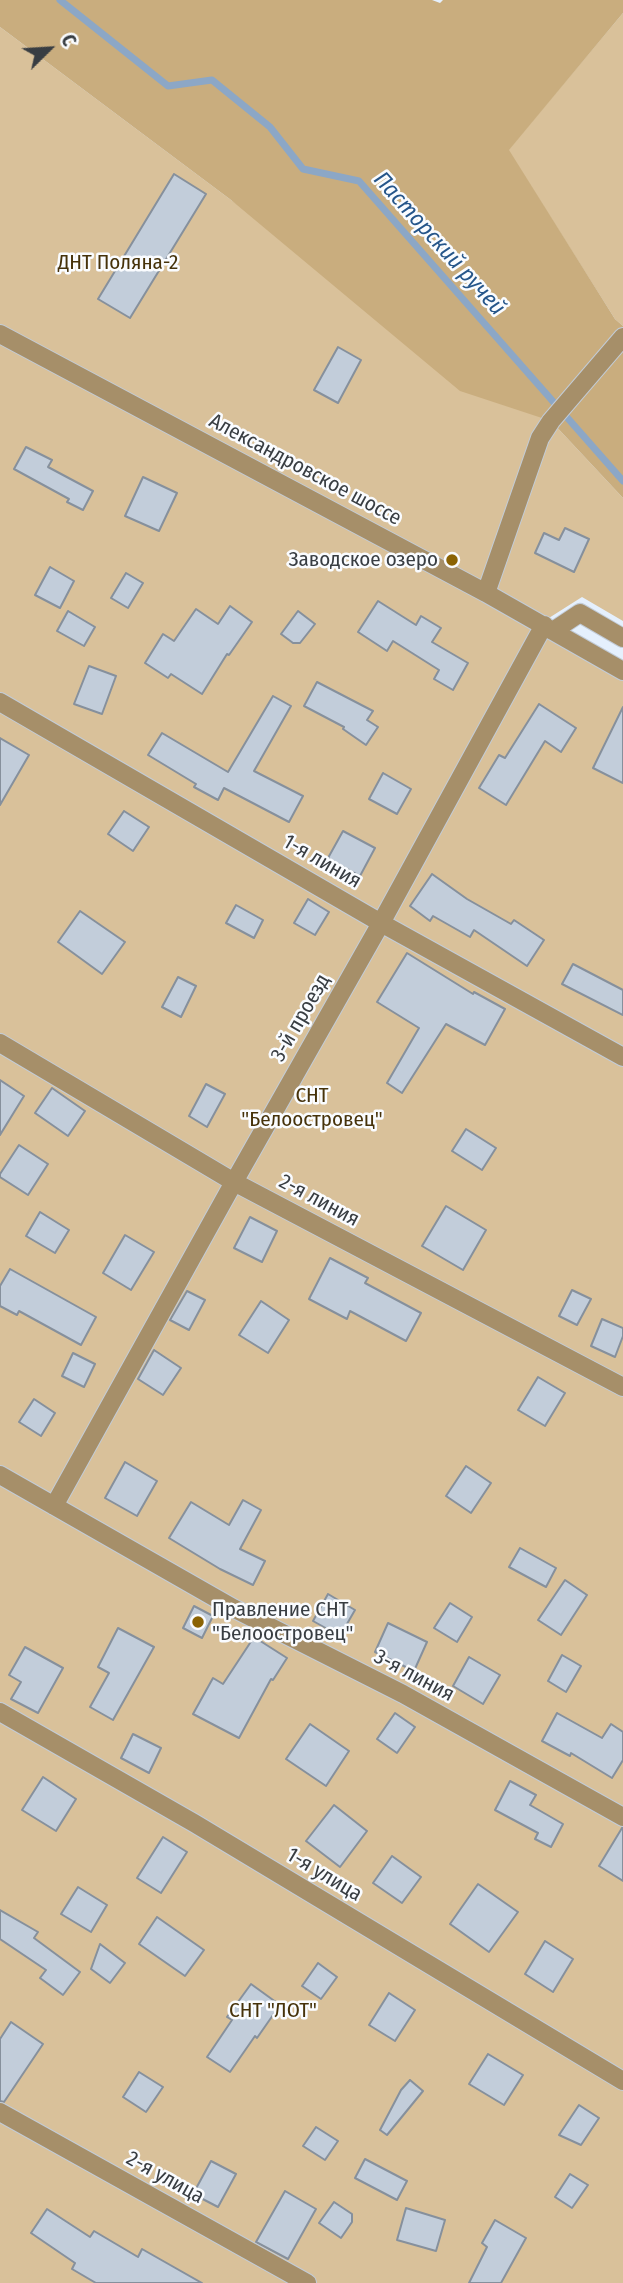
<!DOCTYPE html>
<meta charset="utf-8">
<style>
body{margin:0}
#map{position:relative;width:623px;height:2283px;overflow:hidden;background:#e5f0fd;font-family:"Fira Sans Condensed",sans-serif}
canvas{display:block}
.north{position:absolute;left:14px;top:14px;width:70px;height:70px;-webkit-text-stroke:5px #fafcff;paint-order:stroke;rotate:66deg;font-size:19px;font-weight:700;line-height:28px;text-align:center;color:#383d42}
.north::after{content:'';display:block;margin:auto;width:24px;height:32px;background:#383d42;clip-path:polygon(50% 0,100% 100%,50% 72%,0 100%)}
</style>
<div id="map">
<canvas width="623" height="2283"></canvas>
<div class="north">С</div>
</div>
<script>
const context = document.querySelector('canvas').getContext('2d');
context.lineJoin = 'round';
function paint(path, color) {
  context.fillStyle = color;
  context.fill(path, 'evenodd');
}
function shape(rows) {
  const path = new Path2D();
  for (const r of rows) {
    path.moveTo(r[0], r[1]);
    for (let i = 2; i < r.length; i += 2) path.lineTo(r[i], r[i + 1]);
  }
  return path;
}
function strokePath(path, color, width, dash) {
  context.strokeStyle = color;
  context.lineWidth = width;
  context.lineCap = dash ? 'butt' : 'round';
  context.setLineDash(dash || []);
  context.stroke(path);
}
function drawText(font, color, halo, rows, align = 'center') {
  context.font = font + ' "Fira Sans Condensed",sans-serif';
  context.lineWidth = 5;
  context.setLineDash([]);
  context.textBaseline = 'middle';
  context.strokeStyle = halo;
  context.fillStyle = color;
  for (const [text, x, y, turn = 0] of rows) {
    context.save();
    context.translate(x, y);
    context.rotate((+turn || 0) * Math.PI / 180);
    context.textAlign = isNaN(turn) ? turn : align;
    if (halo) context.strokeText(text, 0, 0);
    context.fillText(text, 0, 0);
    context.restore();
  }
}
const green = shape([
 [623,13,623,326,615,319,508,150],
 [0,27,231,200,551,421,623,498,623,621,582,597,541,623,623,671,623,2283,0,2283]
]);
const forest = shape([
 [0,0,432,0,440,3,443,0,623,0,623,13,509,150,615,319,623,326,623,498,551,421,460,391,231,200,0,27]
]);
const stream = shape([
 [60,0,168,86,212,80,270,127,303,169,359,181,623,481]
]);
const building = shape([
 [174,174,206,194,130,318,98,299,174,174],
 [338,347,361,360,338,403,314,390,338,347],
 [26,447,52,460,48,467,93,491,83,510,67,502,69,499,14,469,26,447],
 [143,477,177,493,159,531,125,516,143,477],
 [565,528,589,539,574,572,535,553,544,533,559,540,565,528],
 [50,567,74,581,60,608,35,595,50,567],
 [126,573,143,583,128,608,111,598,126,573],
 [378,601,416,625,421,616,441,628,432,642,468,663,453,690,434,679,439,670,393,641,387,651,358,632,378,601],
 [230,606,252,622,229,655,227,654,202,694,171,674,168,678,145,663,163,634,174,641,196,609,218,624,230,606],
 [68,611,95,627,84,646,57,631,68,611],
 [298,611,315,624,300,643,293,643,281,634,298,611],
 [89,666,116,676,102,714,74,704,89,666],
 [317,682,373,711,367,720,378,727,366,745,343,729,344,727,304,706,317,682],
 [273,696,291,706,254,771,303,796,289,822,224,788,218,800,194,787,196,784,148,755,162,733,228,772,273,696],
 [539,704,576,728,561,752,545,741,506,805,479,788,499,755,505,758,539,704],
 [623,707,623,783,593,768,623,707],
 [0,738,29,755,0,805,0,738],
 [383,773,411,789,397,814,369,799,383,773],
 [124,811,149,827,133,851,108,834,124,811],
 [343,831,375,848,360,876,328,858,343,831],
 [432,874,467,899,511,924,514,920,544,940,527,966,474,930,470,937,433,916,430,921,410,906,432,874],
 [308,899,329,912,315,935,294,923,308,899],
 [236,905,263,920,254,938,226,923,236,905],
 [80,911,125,942,102,974,58,942,80,911],
 [407,953,473,994,474,992,505,1009,485,1045,446,1024,402,1093,387,1083,419,1028,377,1002,407,953],
 [573,964,623,990,623,1015,562,984,573,964],
 [178,977,196,986,181,1017,162,1007,178,977],
 [0,1080,24,1096,0,1135,0,1080],
 [206,1084,225,1094,207,1127,189,1116,206,1084],
 [52,1088,85,1111,68,1136,35,1113,52,1088],
 [466,1129,496,1148,482,1170,452,1151,466,1129],
 [19,1145,48,1164,28,1195,0,1177,0,1174,19,1145],
 [446,1206,486,1230,463,1270,422,1246,446,1206],
 [40,1212,69,1230,55,1253,26,1236,40,1212],
 [250,1217,277,1231,262,1262,234,1248,250,1217],
 [125,1235,154,1252,131,1290,103,1273,125,1235],
 [330,1258,368,1278,365,1283,421,1313,406,1341,350,1311,347,1319,309,1299,330,1258],
 [10,1269,96,1317,81,1345,19,1311,17,1315,0,1306,0,1286,10,1269],
 [572,1290,591,1299,577,1325,559,1316,572,1290],
 [187,1291,205,1300,189,1330,170,1320,187,1291],
 [261,1301,289,1320,268,1353,239,1335,261,1301],
 [602,1319,623,1328,623,1336,615,1357,591,1346,602,1319],
 [154,1350,181,1368,163,1395,138,1379,154,1350],
 [73,1353,95,1364,84,1387,62,1376,73,1353],
 [538,1377,565,1393,545,1426,518,1410,538,1377],
 [34,1399,55,1413,41,1436,19,1422,34,1399],
 [125,1462,157,1481,137,1516,105,1498,125,1462],
 [466,1466,491,1483,471,1513,446,1496,466,1466],
 [243,1500,261,1510,240,1549,265,1561,253,1585,220,1569,169,1538,191,1502,229,1525,243,1500],
 [520,1548,556,1568,546,1587,509,1567,520,1548],
 [565,1580,587,1595,561,1635,538,1620,565,1580],
 [328,1594,355,1610,340,1636,313,1621,328,1594],
 [450,1603,472,1617,457,1642,434,1628,450,1603],
 [194,1606,213,1616,202,1638,183,1628,194,1606],
 [388,1623,427,1642,414,1671,375,1652,388,1623],
 [118,1628,154,1647,113,1720,90,1707,109,1673,98,1667,118,1628],
 [254,1637,287,1658,273,1680,271,1679,239,1738,193,1714,213,1678,223,1684,254,1637],
 [25,1647,63,1668,38,1713,11,1699,21,1682,9,1675,25,1647],
 [562,1655,581,1666,566,1692,548,1681,562,1655],
 [469,1657,500,1675,483,1704,453,1686,469,1657],
 [395,1713,415,1727,397,1753,377,1739,395,1713],
 [557,1713,602,1738,611,1724,623,1732,623,1760,612,1778,571,1753,570,1756,542,1741,557,1713],
 [310,1724,349,1751,326,1786,286,1759,310,1724],
 [133,1734,161,1748,149,1773,121,1758,133,1734],
 [43,1777,76,1799,56,1831,22,1810,43,1777],
 [510,1781,536,1795,530,1805,563,1824,551,1847,535,1839,538,1833,495,1810,510,1781],
 [334,1805,367,1831,340,1867,306,1841,334,1805],
 [622,1828,623,1828,623,1881,599,1866,622,1828],
 [163,1837,187,1852,161,1893,137,1878,163,1837],
 [392,1856,421,1877,402,1903,373,1883,392,1856],
 [478,1884,518,1912,489,1952,450,1924,478,1884],
 [78,1887,107,1905,91,1932,61,1914,78,1887],
 [0,1910,38,1932,34,1938,80,1972,63,1995,40,1978,46,1970,0,1939,0,1910],
 [157,1917,204,1950,185,1976,139,1944,157,1917],
 [545,1941,573,1959,553,1992,525,1974,545,1941],
 [100,1944,125,1963,110,1983,91,1969,100,1944],
 [318,1963,337,1977,321,1999,302,1986,318,1963],
 [251,1984,280,2005,257,2038,255,2036,230,2072,207,2057,232,2020,227,2017,251,1984],
 [389,1993,415,2010,395,2041,369,2025,389,1993],
 [11,2022,43,2044,4,2102,0,2101,0,2039,11,2022],
 [488,2054,523,2075,504,2105,469,2084,488,2054],
 [139,2072,163,2087,146,2112,123,2097,139,2072],
 [410,2080,423,2091,387,2135,380,2130,401,2090,410,2080],
 [579,2105,599,2118,581,2145,559,2135,579,2105],
 [316,2127,338,2141,325,2160,303,2146,316,2127],
 [365,2159,407,2181,397,2200,355,2178,365,2159],
 [211,2161,236,2174,218,2207,193,2194,211,2161],
 [570,2174,588,2185,572,2208,555,2197,570,2174],
 [285,2191,316,2209,288,2259,256,2242,285,2191],
 [334,2202,352,2214,352,2222,341,2238,319,2223,334,2202],
 [406,2208,445,2220,436,2251,397,2240,406,2208],
 [47,2209,90,2237,94,2231,138,2257,142,2249,202,2283,96,2283,72,2269,75,2263,31,2233,47,2209],
 [495,2220,526,2238,501,2283,469,2283,487,2247,482,2243,495,2220]
]);
const minor = shape([
 [0,334,486,593,623,671],
 [486,593,540,438,551,421,623,337],
 [553,631,580,613,623,638],
 [0,702,381,923,623,1057],
 [0,1043,234,1182,623,1387],
 [0,1475,233,1608,403,1694,623,1817],
 [54,1506,234,1182,381,923,544,625],
 [0,1712,194,1823,623,2081],
 [0,2112,307,2283]
]);
const markers = [
 [452,560,7,"#8b6304"],
 [198,1622,7,"#8b6304"]
];
const parkNames = [
 ["ДНТ Поляна-2",118,263],
 ["СНТ",312,1096],
 ["\"Белоостровец\"",312,1120],
 ["СНТ \"ЛОТ\"",273,2011]
];
const streetNames = [
 ["Александровское шоссе",305,470,28],
 ["1-я линия",322,862,30],
 ["3-й проезд",301,1018,-60],
 ["2-я линия",319,1201,28],
 ["3-я линия",414,1676,28],
 ["1-я улица",324,1875,31],
 ["2-я улица",165,2178,29]
];
const poiNames = [
 ["Заводское озеро",438,560],
 ["Правление СНТ",212,1610,"left"],
 ["\"Белоостровец\"",212,1634,"left"]
];
const waterNames = [
 ["Пасторский ручей",439,244,48]
];
paint(green, '#d9c19a');
paint(forest, '#c9ad7e');
strokePath(stream, '#8ca7c6', 7);
paint(building, '#c2cdda');
strokePath(building, '#86909c', 2);
strokePath(minor, '#c2ccd8', 20);
strokePath(minor, '#a68f69', 18);
for (const [x, y, r, color] of markers) {
  const dot = new Path2D();
  dot.arc(x, y, r, 0, 2 * Math.PI);
  context.fillStyle = color;
  context.fill(dot);
  strokePath(dot, '#fafcff', 2.5);
}
drawText('21px', '#46320a', '#fafcff', parkNames);
drawText('21px', '#383d42', '#fafcff', streetNames);
drawText('21px', '#383d42', '#fafcff', poiNames, 'right');
drawText('italic 23px', '#26568a', '#fafcff', waterNames);
</script>
